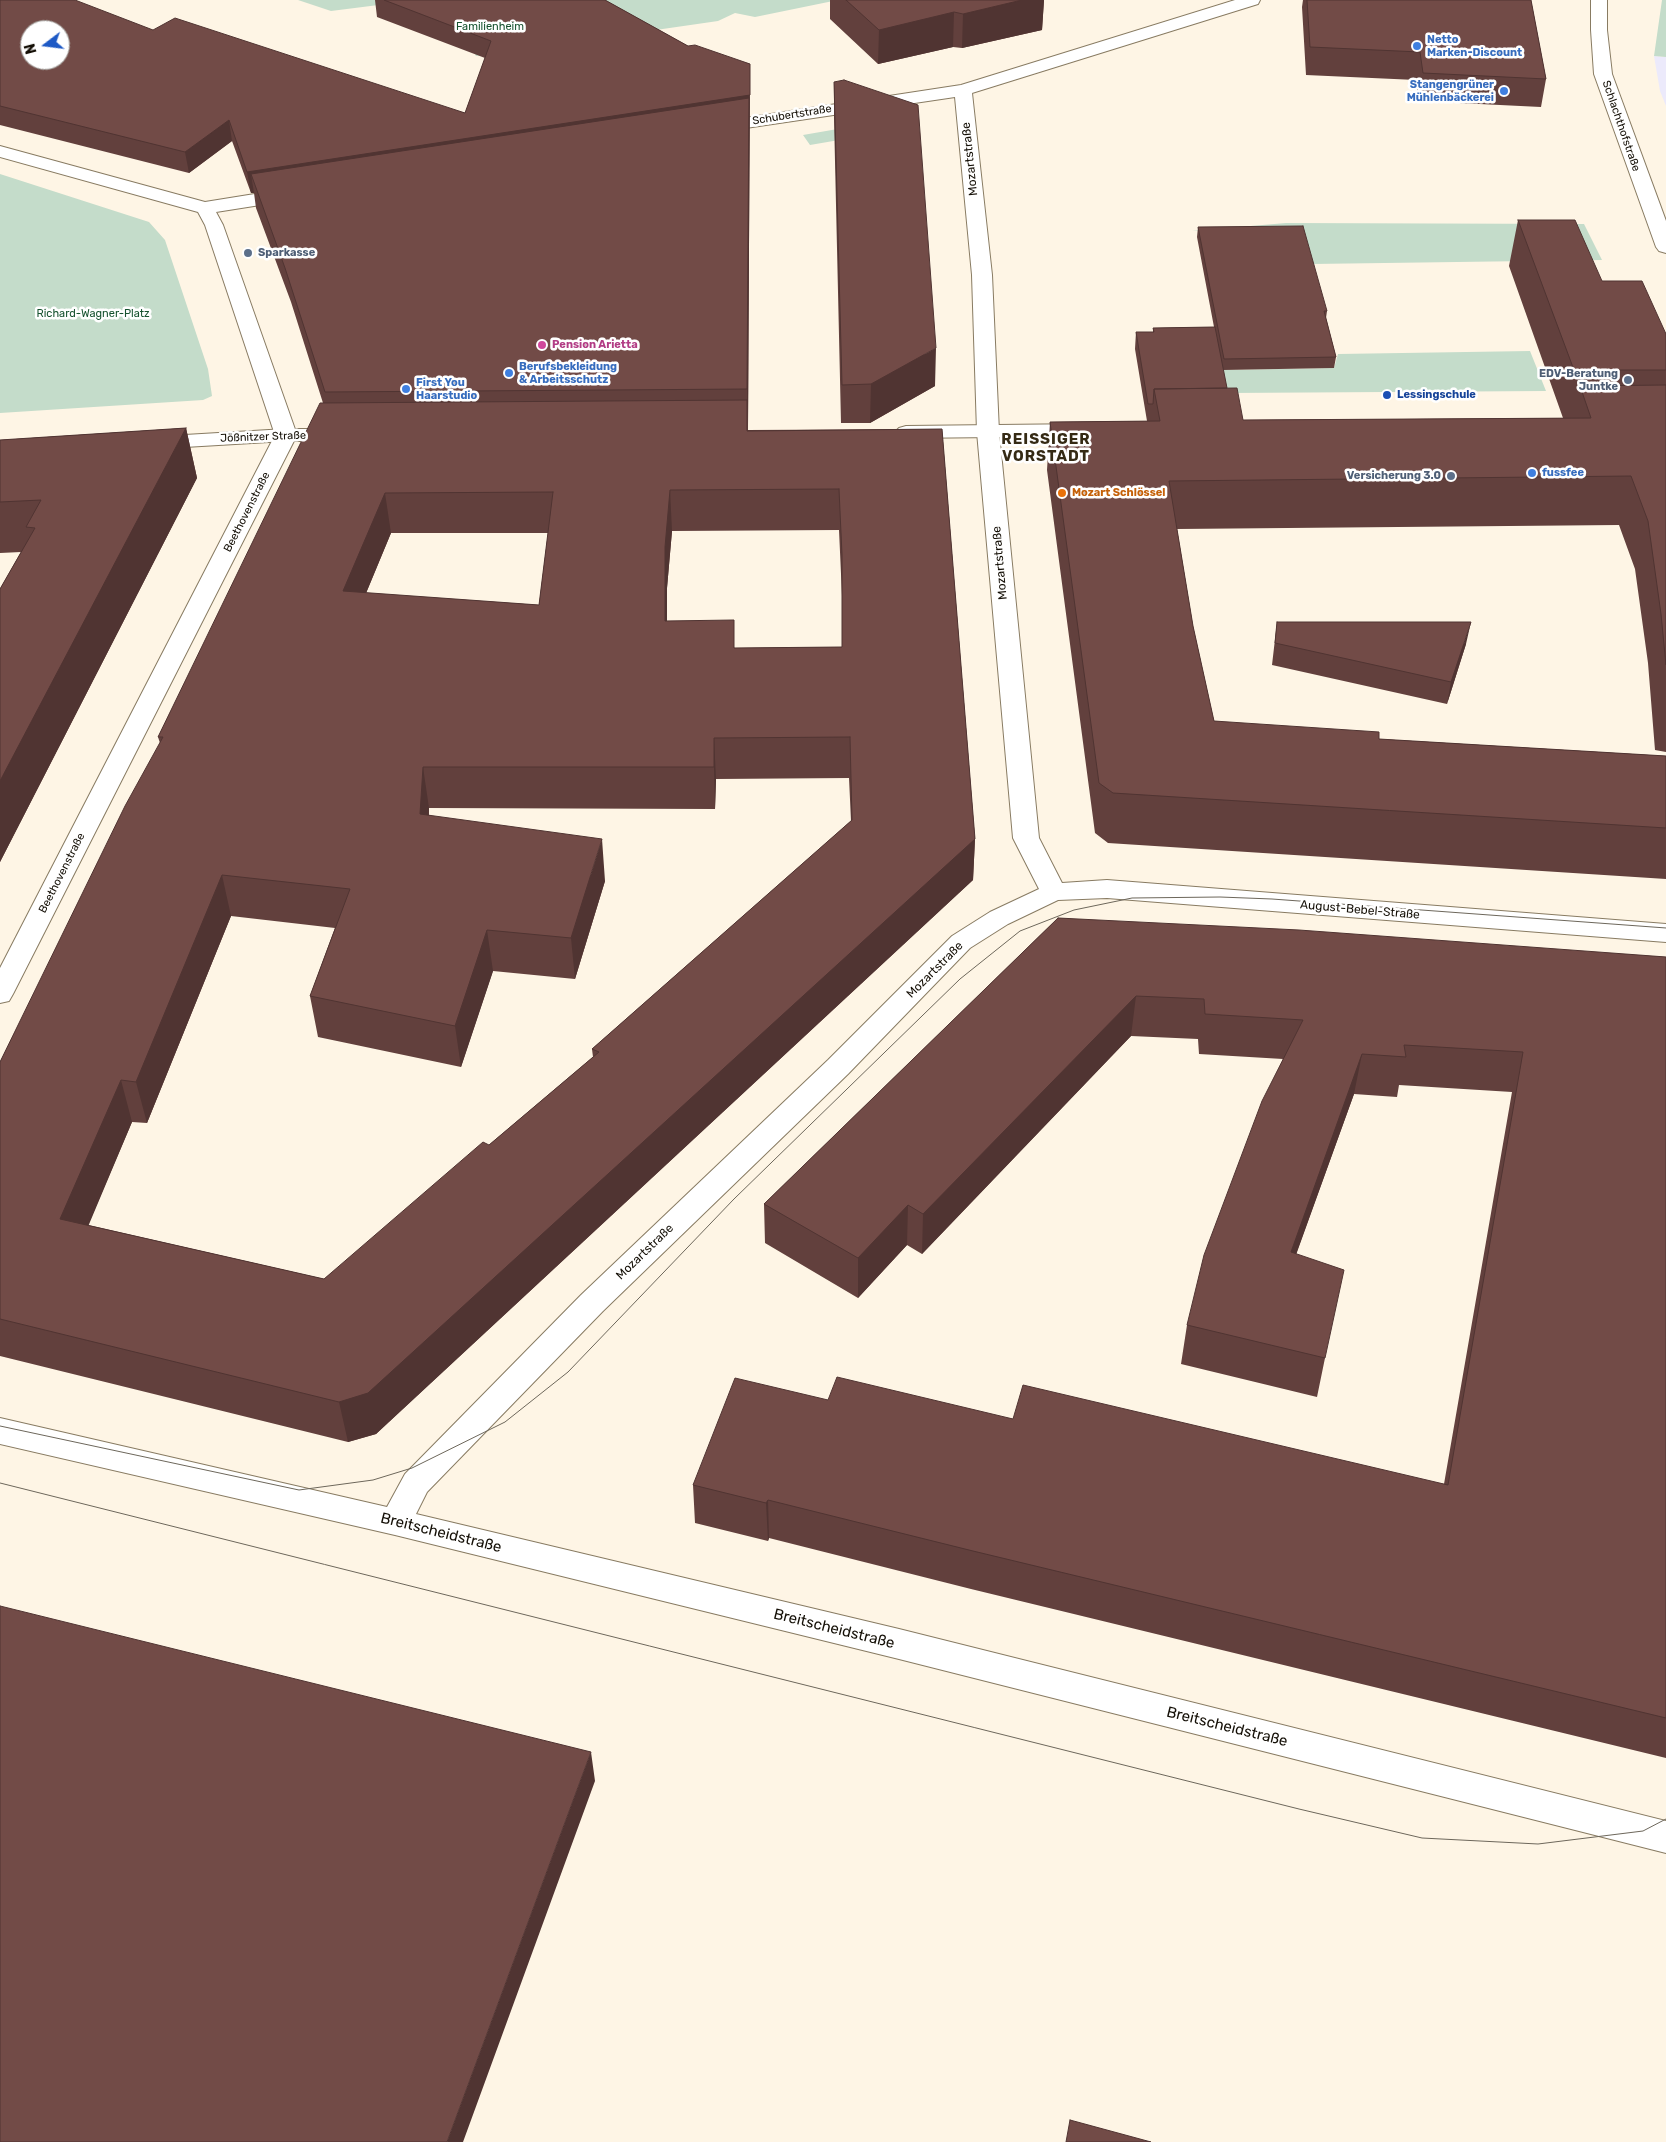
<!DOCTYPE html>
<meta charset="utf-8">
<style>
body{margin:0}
#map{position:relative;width:1666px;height:2142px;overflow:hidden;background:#fef5e5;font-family:Rubik,sans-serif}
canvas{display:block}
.north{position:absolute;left:20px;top:20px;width:50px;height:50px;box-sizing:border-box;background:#fff;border:1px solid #a19f9b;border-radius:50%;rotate:255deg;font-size:14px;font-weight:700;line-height:20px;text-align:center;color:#140f06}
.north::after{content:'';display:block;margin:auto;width:18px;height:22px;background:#1d59c5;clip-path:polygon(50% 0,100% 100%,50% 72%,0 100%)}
</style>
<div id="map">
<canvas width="1666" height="2142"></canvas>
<div class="north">N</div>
</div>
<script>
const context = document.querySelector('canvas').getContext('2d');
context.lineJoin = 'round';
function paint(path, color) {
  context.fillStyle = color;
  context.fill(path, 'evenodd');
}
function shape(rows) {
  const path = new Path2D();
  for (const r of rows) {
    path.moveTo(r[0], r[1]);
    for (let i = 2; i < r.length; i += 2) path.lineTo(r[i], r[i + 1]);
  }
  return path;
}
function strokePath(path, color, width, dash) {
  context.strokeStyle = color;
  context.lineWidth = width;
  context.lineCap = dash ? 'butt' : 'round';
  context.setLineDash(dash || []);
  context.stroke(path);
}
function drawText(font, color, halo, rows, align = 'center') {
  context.font = font + ' Rubik,sans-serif';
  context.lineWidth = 5;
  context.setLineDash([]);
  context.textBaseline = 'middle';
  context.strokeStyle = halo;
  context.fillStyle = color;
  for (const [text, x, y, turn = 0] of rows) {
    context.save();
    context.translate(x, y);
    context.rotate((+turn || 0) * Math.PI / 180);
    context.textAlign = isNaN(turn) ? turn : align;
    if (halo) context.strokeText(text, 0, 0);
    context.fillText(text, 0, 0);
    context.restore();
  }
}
const education = shape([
 [1654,56,1666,57,1666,106,1660,91]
]);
const green = shape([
 [298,0,418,0,331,11],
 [446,0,838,0,755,17,735,13,718,21,476,56],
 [1662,0,1666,0,1666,57,1654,56],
 [878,122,880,133,810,145,803,135],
 [0,174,149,222,165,240,208,369,212,396,203,400,0,413],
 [1286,223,1584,224,1602,260,1312,264,1303,231,1192,231],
 [1530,351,1546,391,1228,393,1223,370,1334,368,1338,354]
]);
const street = shape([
 [1235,0,1260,0,1258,4,972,93,992,275,999,432,1039,838,1062,883,1107,880,1666,924,1666,942,1107,898,1058,900,1008,924,970,948,848,1074,603,1311,427,1492,416,1514,899,1629,1666,1821,1666,1853,899,1659,395,1535,0,1444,0,1418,387,1507,405,1474,581,1295,828,1060,952,936,990,912,1039,889,1013,838,977,432,972,275,955,97,712,133,706,132,703,128,706,124,712,123,961,85,1235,0],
 [1591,0,1607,0,1607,30,1612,74,1666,221,1666,253,1659,251,1656,247,1594,74,1591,30,1591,0],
 [0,146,205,202,292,188,299,190,301,194,299,198,292,200,216,212,223,225,297,435,13,994,9,1001,0,1003,0,968,275,435,205,225,198,212,0,157,0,146]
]);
const secondary = shape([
 [1088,424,1095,426,1099,430,1095,434,1088,436,906,438,899,436,895,432,899,428,906,426,1088,424],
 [286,429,341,429,348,431,352,435,348,439,341,441,286,441,151,449,144,447,140,443,144,439,151,437,286,429]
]);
const tram = shape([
 [0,1426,299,1490,373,1480,412,1468,505,1422,568,1372,734,1199,960,979,1020,931,1074,910,1132,898,1220,897,1272,899,1666,928],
 [0,1483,1299,1809,1422,1838,1538,1844,1643,1831,1666,1819]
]);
const wall = shape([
 [0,0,153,30,465,113,485,58,377,17,375,0,605,0,688,46,750,64,748,430,942,429,975,839,973,880,376,1434,348,1442,0,1356,0,1062,160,743,158,737,323,403,291,302,256,208,254,193,251,193,232,141,189,173,0,125],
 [839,530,842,596,842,647,735,648,667,621,667,588,672,531],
 [391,533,548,533,539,605,366,593],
 [849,778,851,821,592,1049,593,1057,489,1145,324,1279,88,1225,132,1122,147,1123,231,916,335,928,310,996,318,1037,461,1067,493,971,575,979,605,881,429,815,429,808,715,809,716,779],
 [830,0,1044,0,1042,30,962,48,953,47,878,64,830,19],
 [1303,0,1531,0,1546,79,1541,107,1418,101,1416,80,1306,75,1302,7],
 [834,82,935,386,870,423,841,423,834,118],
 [1518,220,1602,281,1666,334,1666,752,1655,750,1648,663,1635,569,1619,525,1177,529,1193,626,1214,721,1379,739,1666,756,1666,879,1108,843,1095,833,1047,470,1050,422,1147,421,1135,349,1136,332,1153,332,1153,328,1214,327,1197,237,1198,227,1327,311,1326,318,1336,357,1334,368,1223,370,1227,388,1243,420,1563,418,1509,266],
 [186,428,197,478,0,862,0,589,21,552,0,553,0,440],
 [1277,622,1466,644,1447,704,1272,665],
 [1058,918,1666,957,1666,1758,971,1589,769,1538,768,1541,695,1523,693,1485,828,1400,1013,1419,1444,1484,1512,1092,1399,1085,1397,1097,1354,1094,1296,1254,1325,1358,1317,1397,1181,1364,1187,1325,1283,1059,1199,1054,1198,1039,1131,1036,922,1254,907,1245,858,1298,765,1243,764,1204]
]);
const shadedWall = shape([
 [1022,0,1044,0,1042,30,962,48,963,14],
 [954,12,953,47,878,64,879,30],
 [750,64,748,424,747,389,251,174,254,193,251,193,247,172],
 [229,120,232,141,189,173,185,152],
 [936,348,935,386,870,423,871,384],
 [186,428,197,478,0,862,0,781],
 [670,490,672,531,667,588,667,662,665,621,665,547],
 [385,493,391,533,350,632,343,591],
 [1471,622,1466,644,1447,704,1451,682],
 [714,738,716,779,715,809,714,767],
 [423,767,429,808,426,855,420,814],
 [602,839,605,881,575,979,571,938],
 [975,839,973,880,376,1434,348,1442,339,1402],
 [222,875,231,916,147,1123,136,1082],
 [487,930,493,971,461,1067,455,1026],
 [1136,996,1131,1036,922,1254,923,1214],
 [1362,1054,1354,1094,1283,1291,1291,1252],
 [121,1080,132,1122,74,1260,60,1219],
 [908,1205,907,1245,858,1298,858,1258],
 [768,1500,769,1538,768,1541,766,1503],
 [591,1752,595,1781,463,2142,447,2142]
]);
const building = shape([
 [0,0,75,0,153,30,175,18,465,113,491,41,384,0,605,0,688,46,695,45,750,64,750,95,247,172,229,120,185,152,0,106,0,0],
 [30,30,60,30,60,60,30,60,30,30],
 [846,0,1022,0,963,14,954,12,879,30,846,0],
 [1307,0,1531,0,1546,79,1423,73,1420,52,1310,47,1307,0],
 [844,80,918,105,936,348,871,384,842,385,834,82,844,80],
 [749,98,747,389,325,392,285,268,251,174,749,98],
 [1518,220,1575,220,1602,281,1642,281,1666,334,1666,370,1574,370,1518,220],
 [1303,226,1327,311,1324,311,1336,357,1224,359,1198,227,1303,226],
 [1215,327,1227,388,1154,389,1153,404,1148,404,1136,332,1154,332,1153,328,1215,327],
 [1666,385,1666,665,1661,614,1648,521,1631,476,1169,481,1193,626,1214,721,1379,732,1379,739,1666,756,1666,828,1113,793,1099,783,1050,422,1160,421,1154,389,1237,388,1243,420,1591,418,1580,386,1666,385],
 [747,400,747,431,942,429,975,839,368,1393,339,1402,0,1319,0,1062,125,806,163,737,158,737,320,403,747,400],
 [839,489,842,555,842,647,734,648,734,620,665,621,665,547,670,490,839,489],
 [553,492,539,605,343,591,385,493,553,492],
 [850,737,852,820,592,1049,599,1052,489,1145,483,1142,324,1279,60,1219,121,1080,136,1082,222,875,350,889,310,996,455,1026,487,930,571,938,602,839,420,814,423,767,714,767,714,738,850,737],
 [186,428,0,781,0,589,35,528,26,527,41,500,0,502,0,440,186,428],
 [1277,622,1471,622,1451,682,1275,643,1277,622],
 [1058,918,1299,930,1666,957,1666,1718,973,1551,768,1500,766,1503,693,1485,735,1378,828,1400,837,1377,1013,1419,1023,1385,1448,1485,1523,1052,1404,1045,1406,1057,1362,1054,1291,1252,1344,1270,1325,1358,1187,1325,1204,1255,1262,1101,1303,1020,1205,1014,1204,999,1136,996,923,1214,908,1205,858,1258,764,1204,1058,918],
 [0,1606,591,1752,447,2142,0,2142,0,1606],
 [1070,2120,1151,2142,1066,2142,1070,2120]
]);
const markers = [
 [1417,46,5,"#3f7fe0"],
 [1504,91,5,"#3f7fe0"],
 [248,253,5,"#5c6f8a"],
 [542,345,5,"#d1479c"],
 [509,373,5,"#3f7fe0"],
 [1628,380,5,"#5c6f8a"],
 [406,389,5,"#3f7fe0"],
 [1387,395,5,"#1a4fb4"],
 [1532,473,5,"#3f7fe0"],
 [1451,476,5,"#5c6f8a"],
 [1062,493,5,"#e8710a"]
];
const farParknames = [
 ["Familienheim",490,27],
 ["Richard-Wagner-Platz",93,314]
];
const farShopnames = [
 ["Netto",1427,40],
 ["Marken-Discount",1427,53],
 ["Stangengrüner",1494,85,"right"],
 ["Mühlenbäckerei",1494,98,"right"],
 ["Berufsbekleidung",519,367],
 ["& Arbeitsschutz",519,380],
 ["First You",416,383],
 ["Haarstudio",416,396],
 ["fussfee",1542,473]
];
const farStreetnames = [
 ["Schubertstraße",792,115,-9],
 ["Schlachthofstraße",1621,126,71],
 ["Jößnitzer Straße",263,437,-2],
 ["Beethovenstraße",247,512,-63],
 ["Beethovenstraße",62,873,-63]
];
const farServicenames = [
 ["Sparkasse",258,253,"left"],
 ["EDV-Beratung",1618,374],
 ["Juntke",1618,387],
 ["Versicherung 3.0",1441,476]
];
const farHotelnames = [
 ["Pension Arietta",552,345]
];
const farTransitnames = [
 ["Lessingschule",1397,395]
];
const farFoodnames = [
 ["Mozart Schlössel",1072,493]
];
const streetNames = [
 ["Mozartstraße",970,159,-96],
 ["Mozartstraße",1000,563,-95],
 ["August-Bebel-Straße",1360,910,5],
 ["Mozartstraße",935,970,-45],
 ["Mozartstraße",645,1252,-44]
];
const farDistrictnames = [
 ["REISSIGER",1046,440],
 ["VORSTADT",1046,457]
];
const nearStreetnames = [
 ["Breitscheidstraße",441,1533,14],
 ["Breitscheidstraße",834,1629,14],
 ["Breitscheidstraße",1227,1727,14]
];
paint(education, '#eceafb');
paint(green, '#c4dcca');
strokePath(street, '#887b62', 2);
strokePath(secondary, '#887b62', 2);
paint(street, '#fff');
paint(secondary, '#fff');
strokePath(tram, '#6d675b', 1);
paint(wall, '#62403d');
paint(shadedWall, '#503432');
paint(building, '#724b47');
strokePath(building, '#503432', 1);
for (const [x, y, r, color] of markers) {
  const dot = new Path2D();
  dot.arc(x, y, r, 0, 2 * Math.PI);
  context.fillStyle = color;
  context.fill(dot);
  strokePath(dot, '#fff', 2);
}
drawText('11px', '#16522f', '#fff', farParknames);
drawText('bold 11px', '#366cbe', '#fff', farShopnames, 'left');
drawText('11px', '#140f06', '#fff', farStreetnames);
drawText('bold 11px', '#4e5e75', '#fff', farServicenames, 'right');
drawText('bold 11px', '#b23c85', '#fff', farHotelnames, 'left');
drawText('bold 11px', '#164399', '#fff', farTransitnames, 'left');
drawText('bold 11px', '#c56008', '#fff', farFoodnames, 'left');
drawText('12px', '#140f06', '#fff', streetNames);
context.letterSpacing = '1px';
drawText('bold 15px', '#352a14', '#fff', farDistrictnames);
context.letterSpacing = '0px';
drawText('15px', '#140f06', '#fff', nearStreetnames);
</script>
